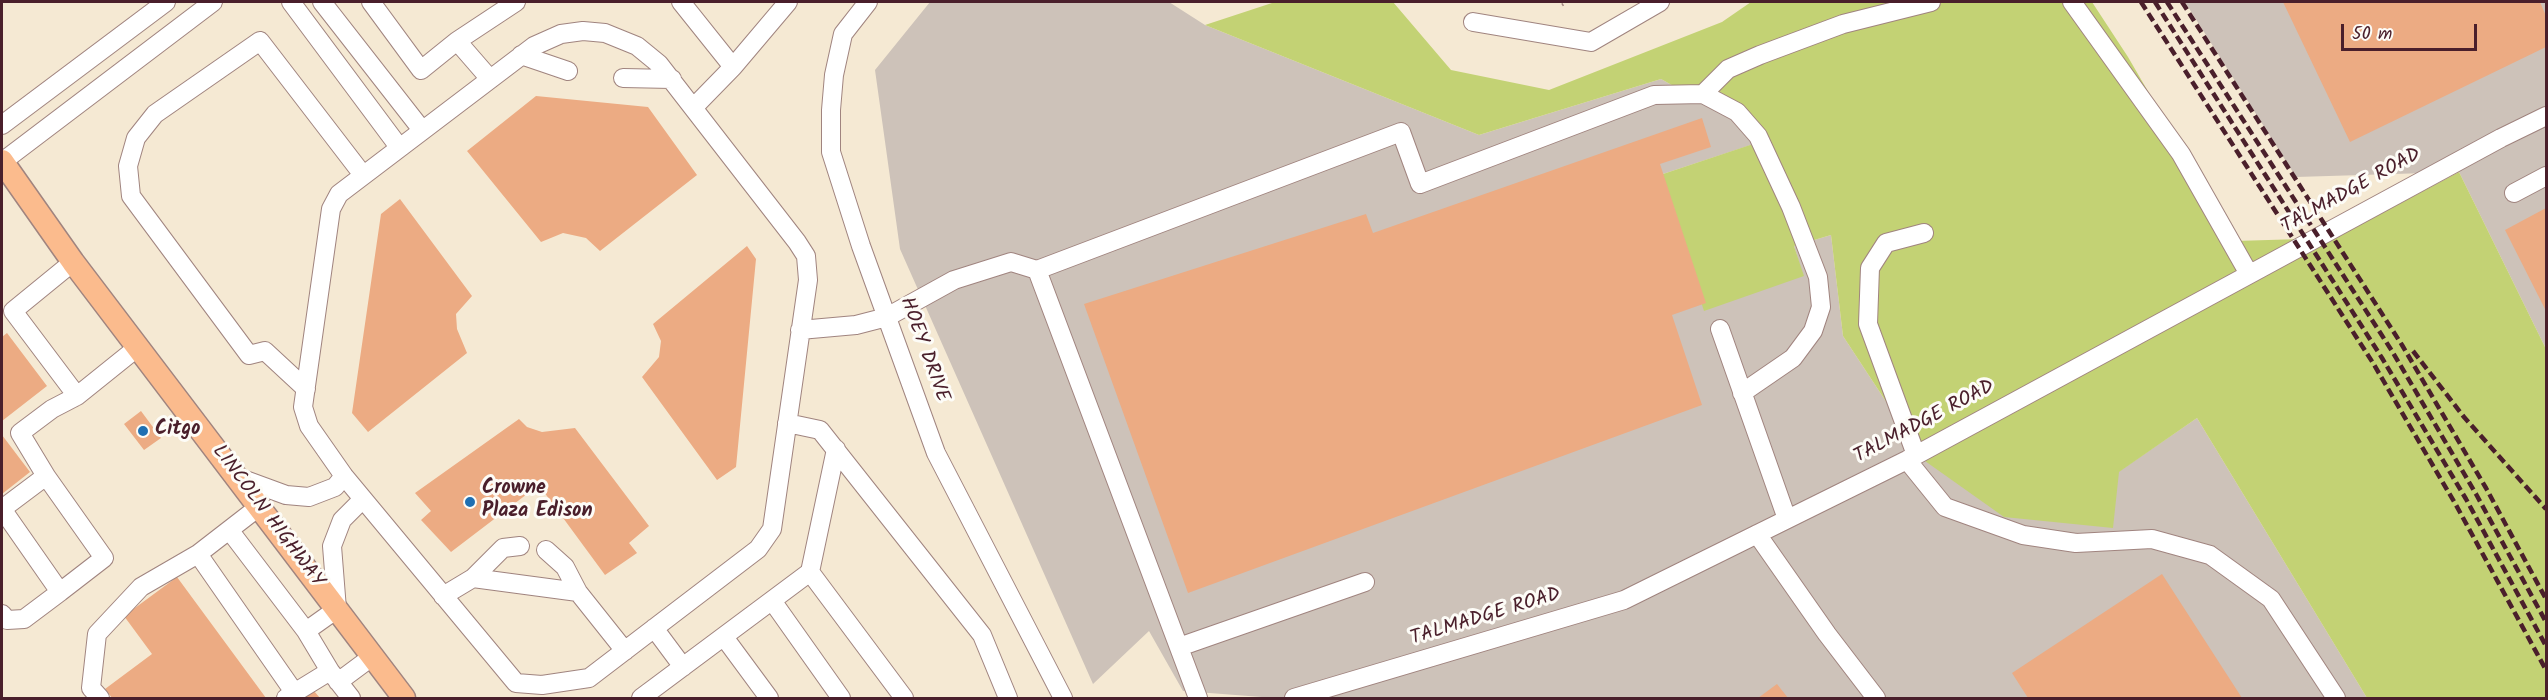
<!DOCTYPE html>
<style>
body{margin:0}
#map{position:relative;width:2548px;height:700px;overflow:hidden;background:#f5e9d3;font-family:Kalam,sans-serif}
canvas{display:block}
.frame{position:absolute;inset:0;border:3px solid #4a1f2b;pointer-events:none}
.scale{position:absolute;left:2341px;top:24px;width:136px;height:27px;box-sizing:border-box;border:3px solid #4a1f2b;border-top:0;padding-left:8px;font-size:18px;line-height:21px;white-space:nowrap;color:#4a1f2b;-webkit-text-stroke:4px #fdfcf7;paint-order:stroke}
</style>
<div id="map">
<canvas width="2548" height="700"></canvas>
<div class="frame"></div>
<div class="scale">50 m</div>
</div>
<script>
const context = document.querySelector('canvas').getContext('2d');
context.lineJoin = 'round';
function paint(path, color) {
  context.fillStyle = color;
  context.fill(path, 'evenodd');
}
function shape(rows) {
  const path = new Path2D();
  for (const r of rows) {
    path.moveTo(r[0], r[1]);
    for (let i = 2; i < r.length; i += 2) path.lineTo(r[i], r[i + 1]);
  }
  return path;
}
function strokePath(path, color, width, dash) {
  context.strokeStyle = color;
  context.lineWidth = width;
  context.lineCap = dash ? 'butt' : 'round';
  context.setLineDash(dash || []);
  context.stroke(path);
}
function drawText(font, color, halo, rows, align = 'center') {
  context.font = font + ' Kalam,sans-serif';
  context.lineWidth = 6;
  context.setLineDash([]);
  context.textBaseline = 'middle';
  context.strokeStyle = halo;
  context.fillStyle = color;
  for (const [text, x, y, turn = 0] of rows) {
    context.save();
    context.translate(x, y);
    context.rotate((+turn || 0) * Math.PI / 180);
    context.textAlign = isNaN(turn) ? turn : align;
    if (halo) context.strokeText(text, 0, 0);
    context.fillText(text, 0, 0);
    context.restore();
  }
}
const industrial = shape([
 [930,2,1169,2,1205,25,1479,135,1661,79,1769,139,1660,175,1803,276,1794,246,1831,235,1843,336,1925,461,2118,472,2197,418,2367,698,1275,698,1183,691,1149,631,1093,684,900,249,875,70],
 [2185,2,2546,2,2546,349,2459,172,2296,177]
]);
const green = shape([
 [1275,2,1393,2,1451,70,1549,90,1722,22,1751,2,2092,2,2128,57,2235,241,2335,238,2459,172,2546,349,2546,698,2367,698,2197,418,2119,472,2113,528,2004,517,1925,461,1843,336,1831,235,1794,246,1804,276,1704,311,1660,175,1768,139,1661,79,1479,135,1205,25]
]);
const building = shape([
 [2283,2,2540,2,2546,16,2546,47,2350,142],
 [536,96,648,107,697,175,600,251,586,238,563,233,541,242,467,151],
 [1702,118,1711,147,1660,164,1706,303,1672,315,1702,405,1188,593,1084,304,1366,214,1373,233],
 [400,199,472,296,456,314,457,329,467,353,368,432,352,413,381,214],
 [2546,208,2546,311,2505,230],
 [747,246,756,259,736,467,717,480,642,377,659,357,661,341,653,324],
 [7,333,47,386,2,421,2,337],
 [141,411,161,438,144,450,124,424],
 [519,419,527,427,542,432,575,428,649,526,629,543,637,553,605,575,544,492,531,491,451,552,421,520,431,511,415,493],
 [2,435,30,472,2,494],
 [2162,574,2242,698,2028,698,2012,673],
 [177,577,266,698,112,698,105,689,152,654,124,616],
 [1777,684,1788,698,1758,698],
 [314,691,320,698,304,698]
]);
const path = shape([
 [1562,5,1567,2]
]);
const minor = shape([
 [291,2,399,147],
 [322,2,422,130],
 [371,2,421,70,457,41,516,2],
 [681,2,733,67,693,108],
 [868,2,843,34,834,75,831,110,831,152,861,246,936,453,1063,698],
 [2072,2,2181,154,2249,274],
 [1473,22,1591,42,1660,2],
 [583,31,605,33,637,46,659,64,797,242,806,256,808,280,772,529,758,549,589,678,542,685,516,683,344,476,309,426,303,407,331,209,339,194,534,46,561,34,583,31],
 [457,41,490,79],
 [521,55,568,71],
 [733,67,788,2],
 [623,78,672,79],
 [1703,94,1728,69,1760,55,1843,24,1931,2],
 [2,125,166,2],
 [2,162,213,2],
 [2514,193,2546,176],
 [73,262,13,311,77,396,138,347],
 [1720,329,1787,519],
 [800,330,856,325,887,317,954,280,1011,262,1037,270],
 [306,389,265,351,249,355,131,196,128,166,136,138,155,114,260,41,363,175],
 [787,423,820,430,982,635,1008,698],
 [1916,455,1868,324,1870,268,1886,243,1924,233],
 [1907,460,1945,507,2023,535,2076,543,2152,539,2210,555,2271,599,2336,698],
 [237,477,286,495,309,497,335,487,344,476],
 [2,509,60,592,104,558,46,476],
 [2,509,46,476,20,433,52,409,77,396],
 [230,531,306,631,330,671],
 [1757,534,1827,634,1876,698],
 [546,550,565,567,578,592],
 [198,554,294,692],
 [810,572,904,698],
 [473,578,503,548,520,546],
 [443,596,473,578,578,592,625,651],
 [773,602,841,698],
 [2,614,7,620,24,619,60,592],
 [654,628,683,667],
 [306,631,337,609,332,546,342,520,363,499],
 [724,637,769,698],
 [1179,647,1365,582],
 [338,682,373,656],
 [100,698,91,688,97,634,141,587,198,554,260,506],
 [286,698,330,671,351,698],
 [641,698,810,572,836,449],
 [1198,698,1037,270,1401,132,1420,184,1654,95,1703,94,1737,112,1758,136,1791,207,1818,277,1821,307,1813,331,1793,358,1742,393],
 [1294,698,1624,600,1907,460,2501,138,2546,116]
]);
const major = shape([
 [2,161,73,262,404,698]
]);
const rail = shape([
 [2141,2,2373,363,2456,505,2546,670],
 [2155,2,2382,358,2466,499,2546,646],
 [2167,2,2392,351,2476,494,2546,622],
 [2182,2,2402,345,2486,488,2546,599],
 [2413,351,2464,417,2546,509]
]);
const markers = [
 [143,431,6,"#1f6fb2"],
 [470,502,6,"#1f6fb2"]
];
const streetNames = [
 ["TALMADGE ROAD",2352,192,-29],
 ["HOEY DRIVE",923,350,70],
 ["TALMADGE ROAD",1925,423,-28],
 ["LINCOLN HIGHWAY",267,517,53],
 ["TALMADGE ROAD",1486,618,-17]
];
const poiNames = [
 ["Citgo",155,431],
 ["Crowne",482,490],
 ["Plaza Edison",482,513]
];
paint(industrial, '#cdc2b9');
paint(green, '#c3d274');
paint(building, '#ecab83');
strokePath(minor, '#a0847f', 20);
strokePath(major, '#a0847f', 25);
strokePath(path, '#a0847f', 3, [1.5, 4.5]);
strokePath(minor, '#fff', 18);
strokePath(major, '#fbbb8d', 22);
strokePath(rail, '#4a1f2b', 4.5, [9, 4.5]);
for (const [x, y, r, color] of markers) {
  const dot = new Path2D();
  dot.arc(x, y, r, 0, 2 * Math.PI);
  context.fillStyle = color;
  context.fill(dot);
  strokePath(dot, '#fdfcf7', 2);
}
drawText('20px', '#4a1f2b', '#fdfcf7', streetNames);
drawText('bold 20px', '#4a1f2b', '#fdfcf7', poiNames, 'left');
</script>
